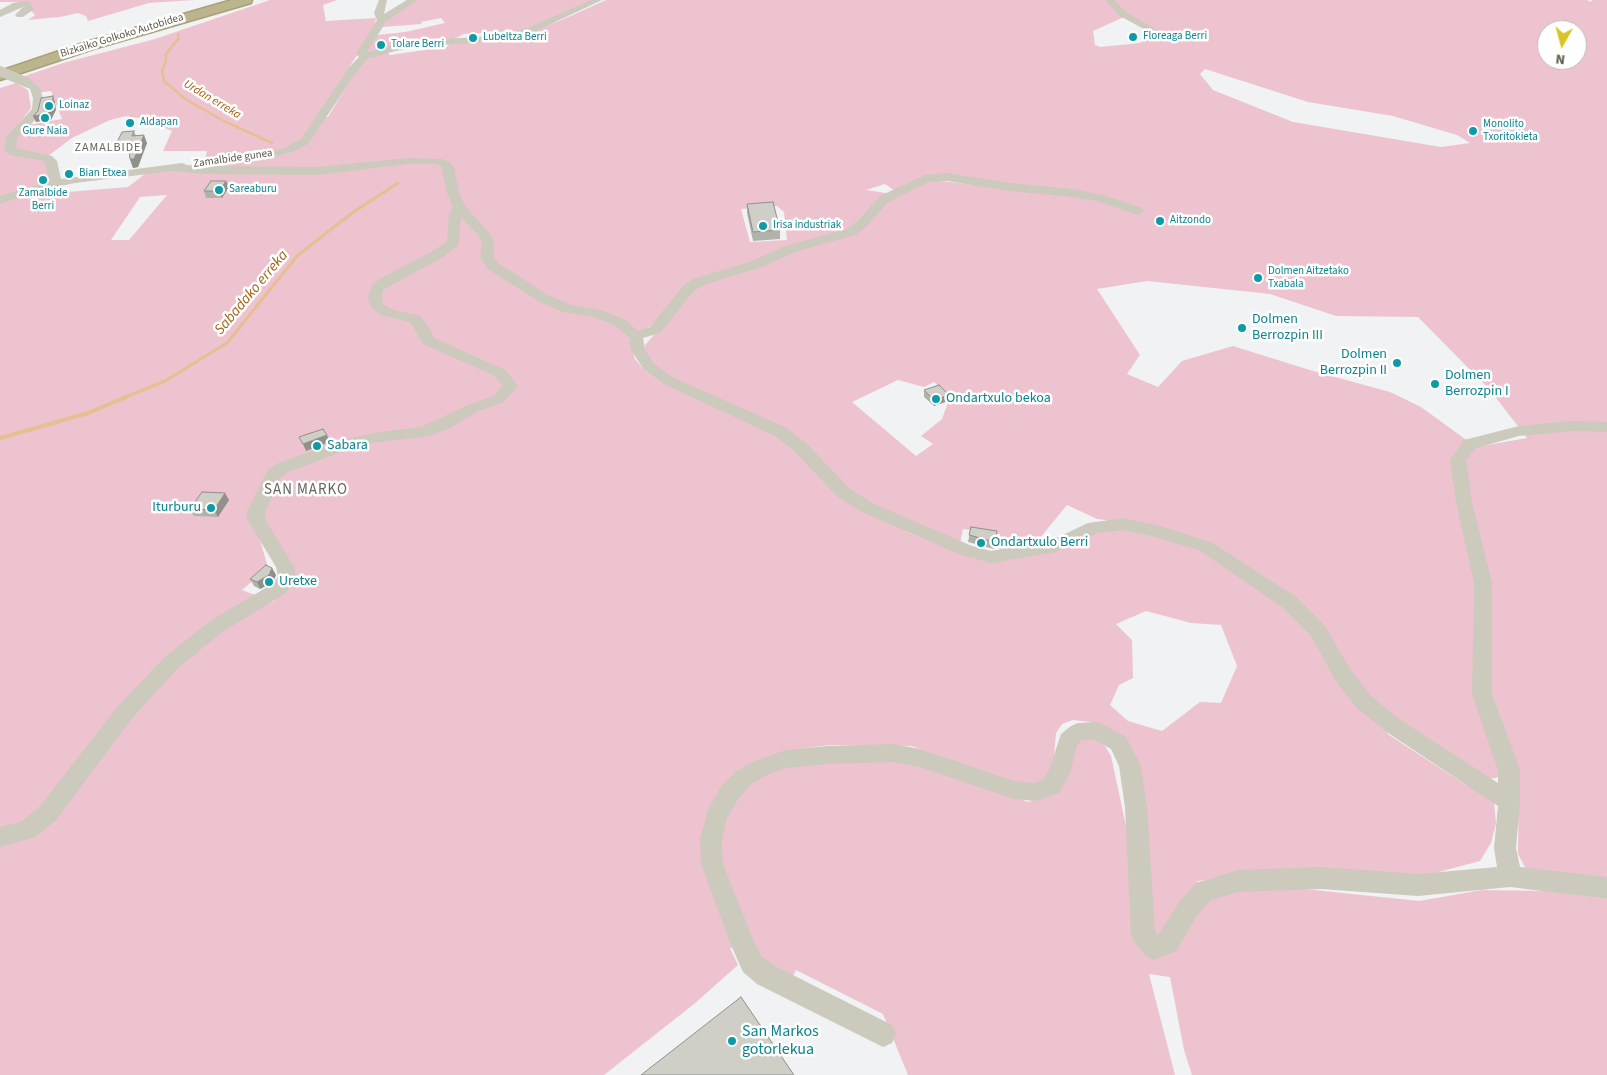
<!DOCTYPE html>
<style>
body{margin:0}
#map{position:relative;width:1607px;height:1075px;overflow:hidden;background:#f1f2f3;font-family:"Source Sans 3",sans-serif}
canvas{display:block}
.north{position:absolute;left:1537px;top:20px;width:50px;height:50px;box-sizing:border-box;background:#fff;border:1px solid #bebdb7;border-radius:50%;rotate:187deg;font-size:14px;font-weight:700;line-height:20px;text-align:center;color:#5d594a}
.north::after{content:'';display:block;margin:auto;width:18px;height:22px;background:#d9c425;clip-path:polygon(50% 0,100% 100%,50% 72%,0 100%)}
</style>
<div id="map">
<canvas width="1607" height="1075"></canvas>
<div class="north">N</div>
</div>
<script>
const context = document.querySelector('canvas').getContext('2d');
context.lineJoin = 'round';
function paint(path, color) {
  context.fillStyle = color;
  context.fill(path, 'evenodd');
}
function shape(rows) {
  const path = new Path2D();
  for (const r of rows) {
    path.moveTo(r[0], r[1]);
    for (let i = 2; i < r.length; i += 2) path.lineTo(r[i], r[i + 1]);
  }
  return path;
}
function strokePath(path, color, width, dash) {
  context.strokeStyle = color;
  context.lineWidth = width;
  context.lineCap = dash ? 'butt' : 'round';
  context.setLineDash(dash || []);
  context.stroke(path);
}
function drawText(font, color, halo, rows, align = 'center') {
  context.font = font + ' "Source Sans 3",sans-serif';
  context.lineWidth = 5;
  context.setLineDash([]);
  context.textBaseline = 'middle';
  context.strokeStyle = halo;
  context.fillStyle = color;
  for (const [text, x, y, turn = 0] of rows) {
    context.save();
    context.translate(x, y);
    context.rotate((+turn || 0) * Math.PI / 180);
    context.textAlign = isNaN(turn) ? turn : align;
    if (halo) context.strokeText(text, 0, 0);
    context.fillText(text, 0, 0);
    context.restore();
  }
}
const green = shape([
 [0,0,194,0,149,3,88,21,86,16,78,13,60,17,28,20,35,15,23,2,0,2],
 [270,0,337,0,323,5,326,21,376,18,374,27,357,55,315,119,328,117,357,69,361,63,370,58,387,52,390,55,447,47,450,43,511,38,559,21,606,0,1587,0,1591,2,1592,0,1607,0,1607,882,1527,871,1518,854,1519,774,1482,780,1494,801,1496,824,1491,843,1480,861,1412,879,1323,870,1246,871,1195,882,1295,888,1419,901,1482,890,1548,891,1607,899,1607,1075,1192,1075,1184,1050,1170,977,1149,974,1175,1075,908,1075,883,1014,796,970,791,980,770,969,757,958,751,944,730,948,738,965,694,1004,604,1075,0,1075,0,202,50,186,55,193,128,187,149,171,257,159,288,153,285,148,257,155,205,160,207,151,163,151,172,131,145,119,126,116,110,120,72,138,44,159,48,165,50,181,0,197,0,88,16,83,28,90,31,108,16,127,62,119,51,91,36,93,30,80,22,77,63,63,155,39],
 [1124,17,1154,33,1140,43,1100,47,1095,45,1093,31],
 [1547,30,1577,30,1577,60,1547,60],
 [1205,69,1308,102,1393,116,1457,135,1470,143,1441,147,1293,122,1213,90,1200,74],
 [940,175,1009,185,1075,192,1074,196,931,180,899,195,866,190,885,184,895,191,926,177],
 [167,195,129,240,111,240,140,197],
 [777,206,784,212,787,240,750,242,741,209],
 [1147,281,1270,294,1336,316,1418,317,1490,390,1527,438,1476,447,1421,407,1390,392,1313,371,1233,346,1182,361,1158,387,1127,374,1140,355,1097,289],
 [681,294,688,297,645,345,644,353,651,365,664,374,659,380,645,371,635,359,629,339,655,323],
 [898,380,924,387,934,382,950,397,942,419,921,436,933,444,916,456,852,402],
 [426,430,417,436,353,446,307,459,289,466,279,474,259,514,268,535,275,540,279,556,292,577,273,602,242,590,268,568,251,508,274,469,285,461,355,439,384,434],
 [1067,505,1097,519,1145,525,1199,541,1214,548,1291,597,1331,639,1352,680,1386,715,1460,764,1466,785,1389,735,1338,677,1314,632,1286,604,1240,576,1210,553,1193,546,1125,528,1087,532,1057,549,992,561,973,558,905,531,913,525,960,544,963,529,1000,534,1000,550,1035,544],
 [1146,611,1191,623,1221,625,1237,666,1221,703,1200,702,1162,731,1128,721,1110,705,1119,685,1133,678,1132,640,1116,624],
 [1073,720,1090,722,1104,727,1115,734,1126,746,1136,766,1143,807,1148,862,1132,854,1111,756,1103,743,1091,737,1077,739,1071,751,1061,785,1036,800,1028,802,917,763,891,759,807,764,798,749,830,745,912,746,1016,785,1032,786,1045,782,1053,767,1056,733,1062,724],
 [416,0,594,0,527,29,496,37,485,39,482,33,464,34,452,40,364,54,377,35,405,32,445,23,441,18,421,22,422,24,382,27,390,18]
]);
const streamFar2 = shape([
 [178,34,179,38,166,54,166,61,162,71,164,81,185,99,224,121,272,143]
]);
const streamFar1 = shape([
 [123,398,165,381,227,343,297,256,352,213,398,183]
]);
const stream = shape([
 [0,438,88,413,126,397]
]);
const minor = shape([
 [379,0,387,0,384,14,407,0,417,0,386,22,366,53,393,45,416,41,504,35,530,27,591,0,602,0,536,31,508,40,416,47,395,51,368,59,357,71,309,143,295,151,277,156,231,164,227,163,225,161,227,159,276,150,287,147,301,139,349,67,359,57,356,54,377,20,374,13,379,0],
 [1105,0,1114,0,1126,12,1162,33,1152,42,1146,42,1144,40,1151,33,1120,16,1105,0],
 [26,1,29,2,34,9,23,17,17,17,15,15,23,7,0,17,0,10,13,3,26,1],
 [28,80,40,88,43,98,42,109,39,116,17,138,16,148,52,156,57,161,61,179,182,163,187,165,205,166,317,167,408,158,442,159,449,162,454,167,459,193,465,206,491,235,494,243,494,257,498,263,548,295,571,305,601,310,624,319,638,331,650,327,683,286,693,279,752,261,785,246,847,229,859,220,880,196,925,175,947,173,1010,183,1072,189,1103,195,1142,208,1144,211,1138,215,1097,201,1072,197,1010,191,947,181,928,182,888,202,867,226,855,235,795,252,762,267,703,285,693,292,660,333,643,338,645,350,654,364,674,378,787,428,806,443,850,489,874,504,972,546,991,551,1052,540,1088,523,1123,518,1156,525,1211,542,1296,597,1325,626,1350,669,1370,695,1399,719,1498,783,1498,770,1472,694,1474,584,1456,502,1450,460,1464,440,1519,426,1571,421,1607,422,1607,432,1571,431,1519,436,1476,448,1466,460,1472,502,1492,584,1492,694,1520,770,1520,802,1516,848,1520,867,1607,877,1607,899,1510,887,1418,896,1321,889,1238,892,1211,900,1196,917,1176,951,1154,960,1146,956,1135,943,1131,935,1125,807,1119,766,1111,749,1095,740,1082,740,1077,745,1070,773,1059,793,1035,801,1014,799,920,767,893,762,828,764,786,768,769,774,751,784,737,801,727,818,722,840,723,864,753,939,761,956,775,966,892,1025,896,1034,892,1043,883,1047,757,984,743,972,731,945,701,864,700,840,708,809,721,787,735,772,755,761,786,750,828,746,893,744,920,749,1014,781,1035,783,1043,779,1049,770,1061,734,1071,726,1078,723,1097,722,1104,725,1126,737,1141,766,1147,807,1155,931,1158,935,1180,901,1196,883,1238,870,1321,867,1418,874,1497,867,1494,848,1498,806,1385,731,1356,707,1336,681,1311,636,1282,607,1199,550,1155,537,1123,530,1097,533,1056,552,991,563,961,555,862,512,838,497,794,451,775,436,664,384,644,370,631,350,629,337,614,325,593,317,563,312,538,301,488,269,480,257,482,243,479,236,461,217,459,242,458,245,443,257,383,290,382,297,383,304,391,309,420,316,430,329,434,338,505,370,518,386,515,389,504,402,478,411,450,428,430,436,373,443,350,449,288,472,281,477,265,512,265,519,294,567,296,576,286,593,224,631,179,667,133,717,56,820,35,837,0,847,0,827,21,822,40,806,119,705,165,657,210,621,274,583,278,576,276,567,247,519,247,512,268,470,276,464,339,441,373,433,421,427,468,405,494,396,502,386,495,376,423,344,410,322,381,315,370,306,368,297,372,285,383,277,433,251,447,241,449,215,453,207,447,193,441,166,436,164,408,164,317,175,205,174,172,171,75,183,42,190,0,204,0,196,50,181,44,161,10,155,4,149,6,137,32,109,33,98,30,89,23,83,28,80]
]);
const highway = shape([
 [232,0,252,0,251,3,93,49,0,80,0,71,83,43,232,0]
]);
const minorBridge = shape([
 [0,71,28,83]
]);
const wall = shape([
 [134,131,136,136,147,143,138,167,133,168,130,159,129,152,120,152,116,144],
 [226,181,229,187,222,198,206,198,204,191],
 [747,204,780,230,780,239,753,241,747,213],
 [924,390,949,395,948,401,934,406,924,397],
 [229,500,218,517,194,516,190,509],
 [971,527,997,531,994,549,968,542],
 [272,568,276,575,273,582,260,589,254,586,250,579]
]);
const shadedWall = shape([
 [53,96,55,102,56,110,51,120,36,122,33,116],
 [144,135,147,143,138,167,133,168,130,159],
 [226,181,229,187,222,198,219,191],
 [949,395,948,401,934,406,934,400],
 [327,435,330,442,306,451,303,444],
 [225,493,229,500,218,517,214,510],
 [272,568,276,575,273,582,260,589,257,582]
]);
const building = shape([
 [53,96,53,104,48,114,33,116,38,111,41,98,53,96],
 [134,131,132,136,144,135,134,159,130,159,128,142,128,144,116,144,122,132,134,131],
 [211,181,226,181,219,191,204,191,211,181],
 [773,202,780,230,753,232,747,204,773,202],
 [939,385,949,395,934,400,924,390,939,385],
 [323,429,327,435,303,444,299,437,323,429],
 [202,492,225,493,214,510,190,509,202,492],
 [971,527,997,531,995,542,969,535,971,527],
 [266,565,272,568,269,575,257,582,250,579,266,565],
 [741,997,794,1075,641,1075,741,997]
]);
const markers = [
 [1133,37,5,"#0f9aa8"],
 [473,38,5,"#0f9aa8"],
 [381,45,5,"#0f9aa8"],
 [49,106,5,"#0f9aa8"],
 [45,118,5,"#0f9aa8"],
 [130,123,5,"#0f9aa8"],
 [1473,131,5,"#0f9aa8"],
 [69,174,5,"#0f9aa8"],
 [43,180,5,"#0f9aa8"],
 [219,190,5,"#0f9aa8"],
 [1160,221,5,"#0f9aa8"],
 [763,226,5,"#0f9aa8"],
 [1258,278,5,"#0f9aa8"],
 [1242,328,5,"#0f9aa8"],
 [1397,363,5,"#0f9aa8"],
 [1435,384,5,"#0f9aa8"],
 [936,399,5,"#0f9aa8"],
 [317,446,5,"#0f9aa8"],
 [211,508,5,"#0f9aa8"],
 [981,543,5,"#0f9aa8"],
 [269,582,5,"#0f9aa8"],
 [732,1041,5,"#0f9aa8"]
];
const farStreetnames = [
 ["Bizkaiko Golkoko Autobidea",122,36,-17],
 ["Zamalbide gunea",233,159,-8]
];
const farCulturenames = [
 ["Floreaga Berri",1143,37],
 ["Lubeltza Berri",483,38],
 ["Tolare Berri",391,45],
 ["Loinaz",59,106],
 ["Aldapan",140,123],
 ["Monolito",1483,125],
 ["Txoritokieta",1483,138],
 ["Gure Naia",45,132,"center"],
 ["Bian Etxea",79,174],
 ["Sareaburu",229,190],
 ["Zamalbide",43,194,"center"],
 ["Berri",43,207,"center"],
 ["Aitzondo",1170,221],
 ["Irisa industriak",773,226],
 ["Dolmen Aitzetako",1268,272],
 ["Txabala",1268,285]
];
const farWaternames = [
 ["Urdan erreka",212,100,31]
];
const farNeighbourhoodnames = [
 ["ZAMALBIDE",108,148]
];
const cultureNames = [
 ["Dolmen",1252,320],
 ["Berrozpin III",1252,336],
 ["Dolmen",1387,355,"right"],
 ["Berrozpin II",1387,371,"right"],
 ["Dolmen",1445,376],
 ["Berrozpin I",1445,392],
 ["Ondartxulo bekoa",946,399],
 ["Sabara",327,446],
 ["Iturburu",201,508,"right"],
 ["Ondartxulo Berri",991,543],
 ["Uretxe",279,582]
];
const waterNames = [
 ["Sabadako erreka",252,293,-50]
];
const neighbourhoodNames = [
 ["SAN MARKO",306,491]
];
const nearCulturenames = [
 ["San Markos",742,1032],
 ["gotorlekua",742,1050]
];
paint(green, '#edc3cf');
strokePath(streamFar2, '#e7bf93', 2.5);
strokePath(streamFar1, '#e7bf93', 3);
strokePath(stream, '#e7bf93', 4);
strokePath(highway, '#a8a077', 3);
paint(minor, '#ccc9bd');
paint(highway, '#bcb48c');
strokePath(minorBridge, '#ccc9bd', 10);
paint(wall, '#b2b2ac');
paint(shadedWall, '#91918c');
paint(building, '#cfcfc8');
strokePath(building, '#91918c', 1);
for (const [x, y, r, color] of markers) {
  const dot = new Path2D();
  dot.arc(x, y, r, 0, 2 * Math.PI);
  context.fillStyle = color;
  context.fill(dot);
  strokePath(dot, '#fff', 2);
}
drawText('11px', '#5d594a', '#fff', farStreetnames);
drawText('11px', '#0d838f', '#fff', farCulturenames, 'left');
drawText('italic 12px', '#a46116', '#fff', farWaternames);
context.letterSpacing = '1px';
drawText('12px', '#65645e', '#fff', farNeighbourhoodnames);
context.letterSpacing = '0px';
drawText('14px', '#0d838f', '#fff', cultureNames, 'left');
drawText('italic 15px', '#a46116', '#fff', waterNames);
context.letterSpacing = '1px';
drawText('15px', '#65645e', '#fff', neighbourhoodNames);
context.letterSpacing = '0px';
drawText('16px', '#0d838f', '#fff', nearCulturenames, 'left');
</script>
